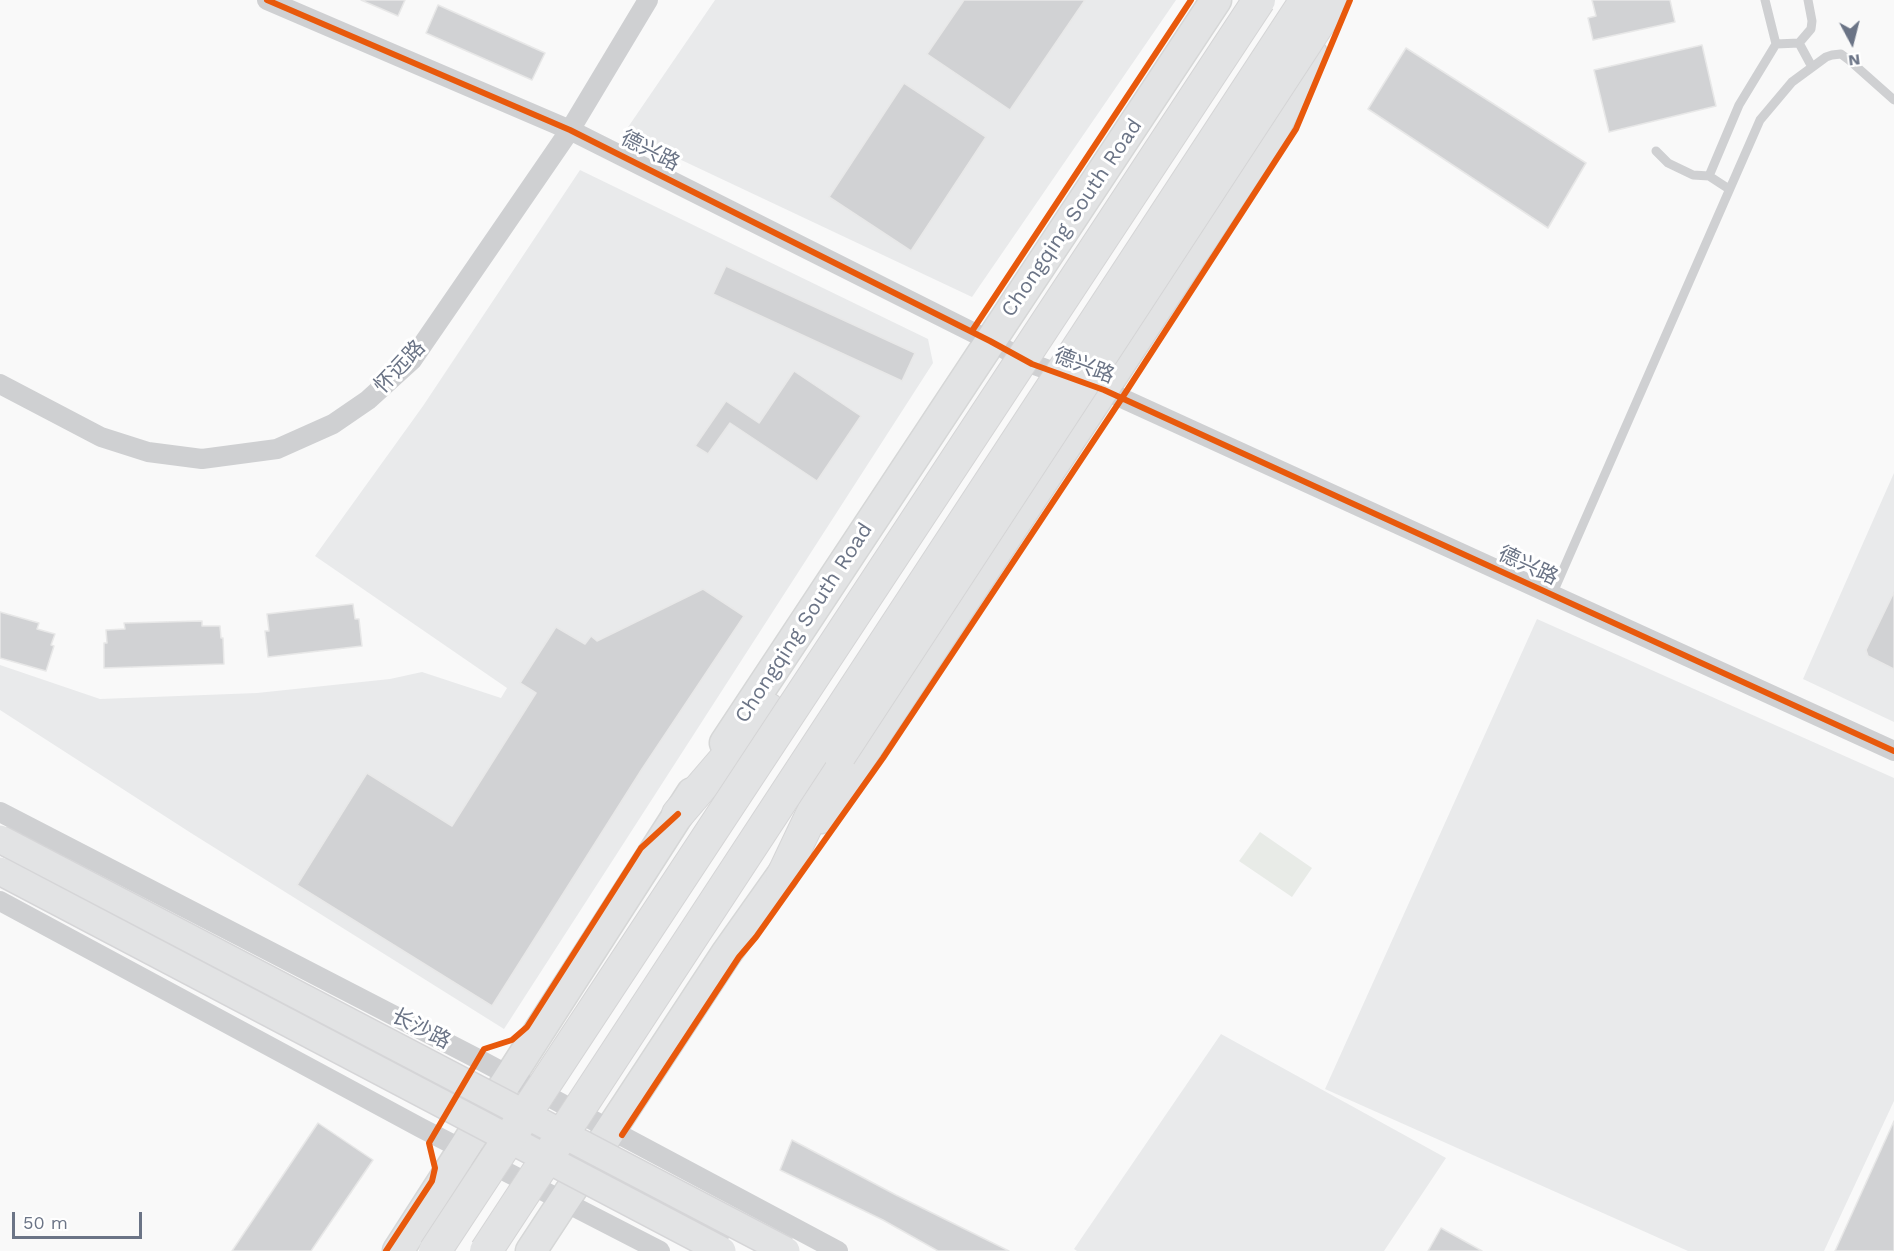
<!DOCTYPE html>
<meta charset="utf-8">
<style>
body{margin:0}
#map{position:relative;width:1894px;height:1251px;overflow:hidden;background:#f9f9f9;font-family:"Work Sans",sans-serif}
canvas{display:block}
.north{position:absolute;left:1822px;top:12px;width:60px;height:60px;-webkit-text-stroke:4px #fff;paint-order:stroke;rotate:173deg;font-size:16px;font-weight:700;line-height:24px;text-align:center;color:#6b7486}
.north::after{content:'';display:block;margin:auto;width:21px;height:27px;background:#6b7486;clip-path:polygon(50% 0,100% 100%,50% 72%,0 100%)}
.scale{position:absolute;left:12px;top:1212px;width:130px;height:27px;box-sizing:border-box;border:3px solid #6b7486;border-top:0;padding-left:8px;font-size:18px;line-height:21px;white-space:nowrap;color:#6b7486;-webkit-text-stroke:4px #fff;paint-order:stroke}
</style>
<div id="map">
<canvas width="1894" height="1251"></canvas>
<div class="north">N</div>
<div class="scale">50 m</div>
</div>
<script>
const context = document.querySelector('canvas').getContext('2d');
context.lineJoin = 'round';
function paint(path, color) {
  context.fillStyle = color;
  context.fill(path, 'evenodd');
}
function shape(rows) {
  const path = new Path2D();
  for (const r of rows) {
    path.moveTo(r[0], r[1]);
    for (let i = 2; i < r.length; i += 2) path.lineTo(r[i], r[i + 1]);
  }
  return path;
}
function strokePath(path, color, width, dash) {
  context.strokeStyle = color;
  context.lineWidth = width;
  context.lineCap = dash ? 'butt' : 'round';
  context.setLineDash(dash || []);
  context.stroke(path);
}
function drawText(font, color, halo, rows, align = 'center') {
  context.font = font + ' "Work Sans","Noto Sans SC",sans-serif';
  context.lineWidth = 6;
  context.setLineDash([]);
  context.textBaseline = 'middle';
  context.strokeStyle = halo;
  context.fillStyle = color;
  for (const [text, x, y, turn = 0] of rows) {
    context.save();
    context.translate(x, y);
    context.rotate((+turn || 0) * Math.PI / 180);
    context.textAlign = isNaN(turn) ? turn : align;
    if (halo) context.strokeText(text, 0, 0);
    context.fillText(text, 0, 0);
    context.restore();
  }
}
const built = shape([
 [715,0,1176,0,972,297,624,133],
 [580,170,928,339,933,363,504,1029,191,833,0,710,0,665,100,699,257,693,390,679,422,672,501,698,507,688,315,556,423,406],
 [1894,473,1894,722,1803,679],
 [1537,619,1894,778,1894,1101,1824,1251,1688,1251,1325,1089],
 [1221,1034,1446,1158,1384,1251,1077,1251,1074,1249]
]);
const green = shape([
 [1260,832,1312,868,1292,897,1239,861]
]);
const building = shape([
 [361,0,405,0,398,16,361,0],
 [964,0,1085,0,1010,110,927,54,964,0],
 [1592,0,1670,0,1675,22,1593,40,1588,18,1596,16,1592,0],
 [438,5,545,53,532,80,426,33,438,5],
 [1702,45,1716,106,1609,132,1594,70,1702,45],
 [1406,48,1586,163,1548,228,1368,109,1406,48],
 [904,83,986,137,911,251,829,197,904,83],
 [726,266,915,353,902,381,713,294,726,266],
 [794,371,861,416,817,481,730,423,708,454,695,446,726,401,759,423,794,371],
 [703,589,744,616,642,769,492,1006,297,885,367,773,452,826,536,693,520,683,556,627,585,644,591,636,597,641,703,589],
 [1894,592,1894,669,1868,656,1866,650,1894,592],
 [353,604,355,619,359,619,362,646,268,657,265,631,269,631,267,614,353,604],
 [0,612,39,623,37,629,55,634,51,645,54,646,46,671,0,658,0,612],
 [202,621,202,626,220,626,221,638,223,638,224,664,104,668,104,643,107,643,106,630,125,629,124,623,202,621],
 [1894,1121,1894,1251,1835,1251,1894,1121],
 [318,1123,373,1160,311,1251,232,1251,318,1123],
 [792,1140,896,1195,1009,1251,938,1251,883,1220,780,1170,792,1140],
 [1441,1228,1482,1251,1428,1251,1441,1228]
]);
const service = shape([
 [1765,0,1776,44,1799,43],
 [1808,0,1812,21,1811,29,1799,43,1812,67],
 [1656,151,1668,163,1693,175,1709,176,1729,189],
 [1709,176,1739,105,1776,44],
 [1552,595,1760,120,1792,82,1826,57,1832,55,1841,54,1849,60,1894,100]
]);
const minor = shape([
 [267,0,570,130,990,341,1032,364,1104,390,1894,751],
 [0,384,101,437,148,452,202,459,277,449,333,424,368,400,412,360,570,130,648,0],
 [0,812,478,1059,838,1251],
 [0,901,421,1128,660,1251]
]);
const primary = shape([
 [725,743,1216,0],
 [821,818,1274,130,1312,54],
 [398,1251,692,793],
 [531,1251,726,954,796,855]
]);
const trunk = shape([
 [678,814,768,709],
 [782,877,840,755]
]);
const secondaryBridge = shape([
 [0,839,786,1251],
 [0,871,722,1251]
]);
const trunkBridge = shape([
 [840,755,1334,0],
 [435,1251,1259,0],
 [486,1251,1306,0]
]);
const cycleway = shape([
 [267,0,570,130,990,341,1032,364,1104,390,1894,751],
 [972,331,1191,0],
 [622,1135,739,957,756,937,883,758,1122,398,1296,129,1350,0],
 [386,1251,432,1181,435,1168,429,1143,484,1049,512,1040,527,1027,641,848,678,814]
]);
const streetNames = [
 ["德兴路",650,151,27],
 ["Chongqing South Road",1072,218,-56],
 ["德兴路",1084,366,21],
 ["怀远路",400,367,-47],
 ["德兴路",1528,566,25],
 ["Chongqing South Road",804,623,-57],
 ["长沙路",421,1029,27]
];
paint(built, '#e9eaeb');
paint(green, '#e8ebe7');
paint(building, '#d1d2d4');
strokePath(building, '#e8e8e8', 1.5);
strokePath(primary, '#d6d7d7', 33);
strokePath(trunk, '#d5d5d6', 34);
strokePath(service, '#cfd0d2', 9);
strokePath(minor, '#cfd0d2', 20);
strokePath(primary, '#e2e3e4', 30);
strokePath(trunk, '#e2e3e4', 32);
strokePath(secondaryBridge, '#d5d5d7', 30, []);
strokePath(trunkBridge, '#d5d5d6', 34, []);
strokePath(secondaryBridge, '#e2e3e4', 27);
strokePath(trunkBridge, '#e2e3e4', 32);
strokePath(cycleway, '#e8590c', 6);
drawText('21px', '#6b7486', '#fff', streetNames);
</script>
